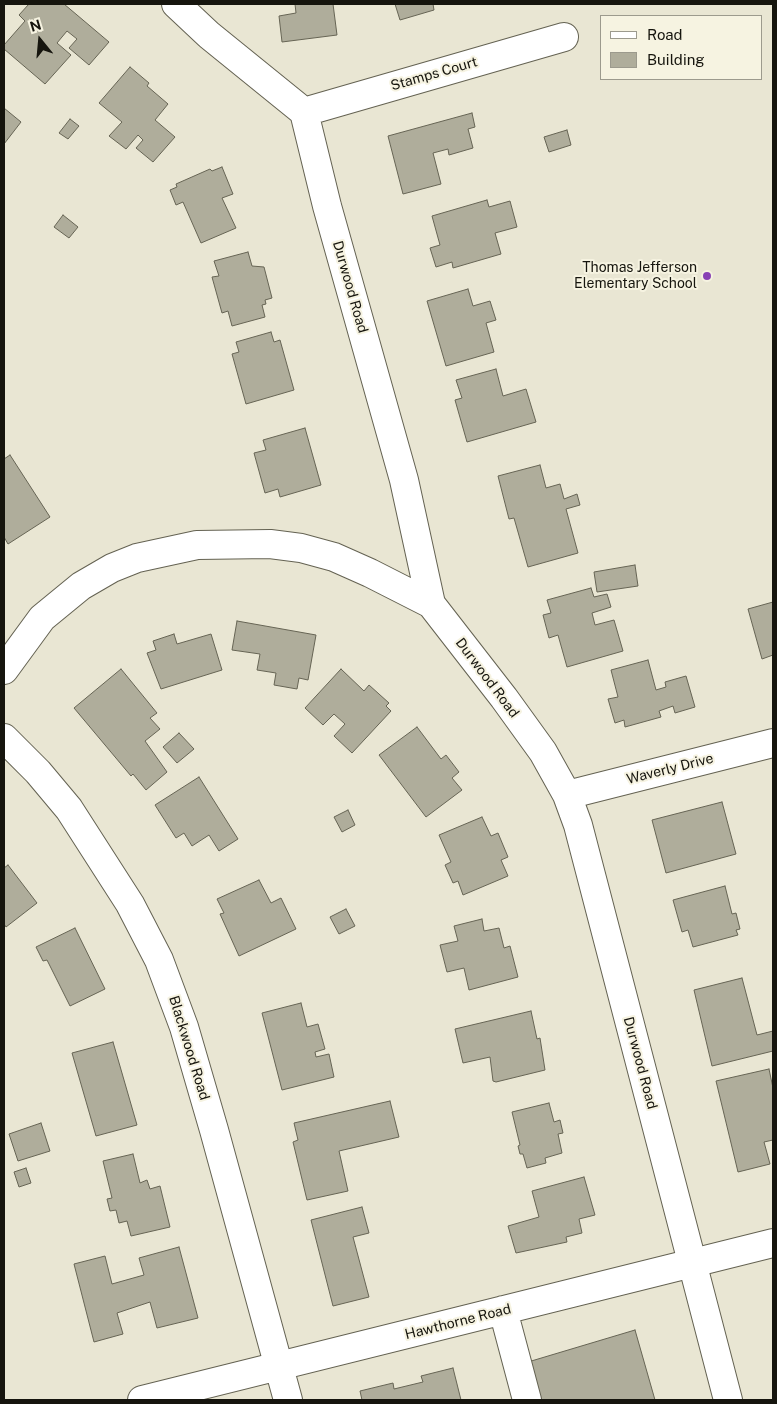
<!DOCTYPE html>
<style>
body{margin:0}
#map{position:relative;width:777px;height:1404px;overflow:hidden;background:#e9e6d3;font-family:"Public Sans",sans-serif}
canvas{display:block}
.frame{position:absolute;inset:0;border:5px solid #16150e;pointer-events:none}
.legend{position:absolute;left:600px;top:15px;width:162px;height:65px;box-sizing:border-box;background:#f6f3e1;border:1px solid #9c9a8d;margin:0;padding:6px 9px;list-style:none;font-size:15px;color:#16150e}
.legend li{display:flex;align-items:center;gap:10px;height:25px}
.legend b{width:25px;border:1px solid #9c9a8d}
.north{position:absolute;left:15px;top:15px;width:50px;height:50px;-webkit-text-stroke:4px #f6f3e1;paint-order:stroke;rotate:343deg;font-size:14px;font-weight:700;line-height:20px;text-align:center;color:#16150e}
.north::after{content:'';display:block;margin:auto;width:18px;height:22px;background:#16150e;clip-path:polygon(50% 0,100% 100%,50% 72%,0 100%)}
</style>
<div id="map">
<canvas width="777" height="1404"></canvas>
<div class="frame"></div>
<ul class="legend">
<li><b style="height:6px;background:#fff"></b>Road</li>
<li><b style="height:14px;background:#afad9b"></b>Building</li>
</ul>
<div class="north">N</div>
</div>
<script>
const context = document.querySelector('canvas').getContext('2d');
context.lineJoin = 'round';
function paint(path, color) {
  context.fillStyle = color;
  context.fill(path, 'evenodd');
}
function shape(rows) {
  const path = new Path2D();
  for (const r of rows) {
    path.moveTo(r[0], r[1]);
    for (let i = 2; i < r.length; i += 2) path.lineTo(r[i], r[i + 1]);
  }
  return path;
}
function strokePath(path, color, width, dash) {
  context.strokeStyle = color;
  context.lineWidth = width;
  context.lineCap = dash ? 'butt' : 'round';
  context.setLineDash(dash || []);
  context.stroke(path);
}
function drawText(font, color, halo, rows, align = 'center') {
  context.font = font + ' "Public Sans",sans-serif';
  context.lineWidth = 4;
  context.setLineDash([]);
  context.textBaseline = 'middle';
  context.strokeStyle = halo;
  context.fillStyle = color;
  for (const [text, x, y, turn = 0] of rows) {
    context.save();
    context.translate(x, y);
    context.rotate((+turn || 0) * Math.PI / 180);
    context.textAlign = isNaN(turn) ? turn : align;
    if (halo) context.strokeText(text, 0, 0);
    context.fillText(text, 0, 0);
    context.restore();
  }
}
const building = shape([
 [29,4,64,4,109,42,89,65,69,48,77,39,67,31,57,43,71,55,45,84,4,49,4,45,25,21,19,15,29,4],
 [295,4,333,4,337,35,282,42,279,16,296,13,295,4],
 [395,4,433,4,434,10,400,20,395,4],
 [130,67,149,83,147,86,168,104,155,120,175,137,153,162,136,148,143,140,138,135,126,149,109,136,122,122,99,103,130,67],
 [4,108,21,122,4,144,4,108],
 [472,113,475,127,468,129,473,148,449,155,448,149,433,153,441,184,403,194,388,136,472,113],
 [70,119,79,126,68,139,59,133,70,119],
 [567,130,571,145,549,152,544,137,567,130],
 [222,167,233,194,222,198,236,228,201,243,183,202,176,205,170,190,177,187,176,184,210,169,212,171,222,167],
 [487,200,489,207,510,201,517,227,495,233,501,254,453,268,452,262,436,267,430,248,440,245,432,216,487,200],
 [63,215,78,227,69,238,54,227,63,215],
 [248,252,252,266,264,267,272,298,265,300,266,304,262,305,265,317,232,326,228,311,222,313,212,277,219,276,214,261,248,252],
 [468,289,473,306,490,301,496,320,486,323,494,352,446,366,427,301,468,289],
 [271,332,274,342,280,340,294,390,246,404,232,354,239,352,236,342,271,332],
 [496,369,503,396,526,389,536,422,467,442,455,400,462,398,456,380,496,369],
 [305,428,321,485,280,497,278,489,265,493,254,453,266,450,263,440,305,428],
 [10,455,50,517,8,544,4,537,4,459,10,455],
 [540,465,546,488,560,484,564,499,577,494,580,505,566,509,578,553,528,567,514,518,509,519,498,476,540,465],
 [635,565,638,586,597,592,594,572,635,565],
 [591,588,594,597,607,594,611,607,592,613,595,625,614,620,623,651,567,667,558,635,549,638,543,615,551,613,547,600,591,588],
 [773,602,773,655,762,659,748,609,773,602],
 [237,621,316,635,308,680,299,678,297,689,274,685,276,673,257,670,260,654,232,650,237,621],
 [174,634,177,644,211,634,222,670,161,689,147,653,156,650,153,641,174,634],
 [648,660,656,690,666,687,665,682,686,676,695,707,675,713,673,706,659,711,661,717,625,727,624,720,615,723,608,699,618,697,611,670,648,660],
 [121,669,157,713,150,718,160,729,145,741,167,772,146,790,133,774,131,776,74,708,121,669],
 [341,669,364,691,369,685,389,703,386,706,391,711,352,753,334,736,345,724,334,714,323,725,305,708,341,669],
 [417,727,441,759,446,755,459,772,452,778,462,790,426,817,379,755,417,727],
 [179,733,194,749,177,763,163,747,179,733],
 [199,777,238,839,219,851,209,835,192,846,184,833,176,838,155,805,199,777],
 [722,802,736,854,666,873,652,820,722,802],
 [348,810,355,825,342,832,334,817,348,810],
 [482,817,491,836,498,833,508,857,501,860,508,876,463,895,458,881,453,883,445,865,451,862,439,835,482,817],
 [8,865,37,903,6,927,4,924,4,868,8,865],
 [259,880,271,903,281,898,296,929,239,956,220,914,224,913,217,899,259,880],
 [725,886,732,914,736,913,740,929,736,930,738,935,693,947,688,930,682,932,673,900,725,886],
 [346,909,355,926,339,934,330,917,346,909],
 [482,919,484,931,499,928,504,948,510,946,518,977,469,990,464,968,447,972,440,945,458,941,454,926,482,919],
 [75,928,105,989,70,1006,47,960,43,961,36,947,75,928],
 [742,978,757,1035,773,1031,773,1051,712,1066,694,990,742,978],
 [301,1003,307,1027,318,1024,325,1049,315,1052,316,1057,329,1054,334,1077,282,1090,262,1013,301,1003],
 [531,1011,537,1039,540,1038,545,1070,496,1082,493,1081,490,1057,463,1063,455,1029,531,1011],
 [113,1042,137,1125,96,1136,72,1053,113,1042],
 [769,1069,773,1088,773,1140,764,1142,770,1164,738,1172,716,1081,769,1069],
 [390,1101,399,1137,339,1151,348,1191,307,1200,293,1142,298,1140,294,1123,390,1101],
 [549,1103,554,1122,560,1120,563,1133,558,1134,562,1153,545,1158,546,1163,527,1168,523,1154,520,1154,518,1146,520,1145,512,1112,549,1103],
 [41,1123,50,1151,18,1161,9,1134,41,1123],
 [133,1154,140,1183,147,1180,150,1189,160,1186,170,1227,131,1236,127,1221,119,1223,116,1210,110,1211,107,1199,112,1198,103,1161,133,1154],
 [26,1168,31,1183,19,1187,14,1172,26,1168],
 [584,1177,595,1215,579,1219,582,1233,566,1237,567,1242,516,1253,508,1226,539,1217,532,1191,584,1177],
 [362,1207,369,1233,353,1237,369,1297,333,1306,311,1220,362,1207],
 [179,1247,198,1318,157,1328,150,1302,117,1313,123,1334,94,1342,74,1264,105,1256,112,1284,144,1275,139,1258,179,1247],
 [635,1330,655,1400,539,1400,528,1362,635,1330],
 [453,1368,461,1400,362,1400,360,1391,393,1383,394,1389,423,1382,421,1376,453,1368]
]);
const minor = shape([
 [176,4,209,35,304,112,327,206,404,480,431,604,504,698,543,752,567,795,578,825,728,1400],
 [304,112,564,37],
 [4,670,42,618,81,586,112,568,137,558,197,545,270,544,301,548,334,557,370,573,431,604],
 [4,738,38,772,69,809,130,904,159,960,184,1027,214,1130,288,1400],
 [567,795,773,743],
 [503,1310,527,1400],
 [142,1400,773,1243]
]);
const markers = [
 [707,276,5,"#8942b5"]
];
const streetNames = [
 ["Stamps Court",434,74,-16],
 ["Durwood Road",350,287,74],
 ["Durwood Road",487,678,53],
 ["Waverly Drive",670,769,-14],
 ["Blackwood Road",189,1048,73],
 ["Durwood Road",640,1063,75],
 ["Hawthorne Road",458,1322,-14]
];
const poiNames = [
 ["Thomas Jefferson",697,268],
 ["Elementary School",697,284]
];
paint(building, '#afad9b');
strokePath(building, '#666454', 1);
strokePath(minor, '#646252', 30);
strokePath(minor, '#fff', 28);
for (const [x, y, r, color] of markers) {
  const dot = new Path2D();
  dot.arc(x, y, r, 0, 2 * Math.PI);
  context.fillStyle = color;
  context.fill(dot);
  strokePath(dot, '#f6f3e1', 2);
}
drawText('14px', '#16150e', '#f6f3e1', streetNames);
drawText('14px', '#16150e', '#f6f3e1', poiNames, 'right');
</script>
